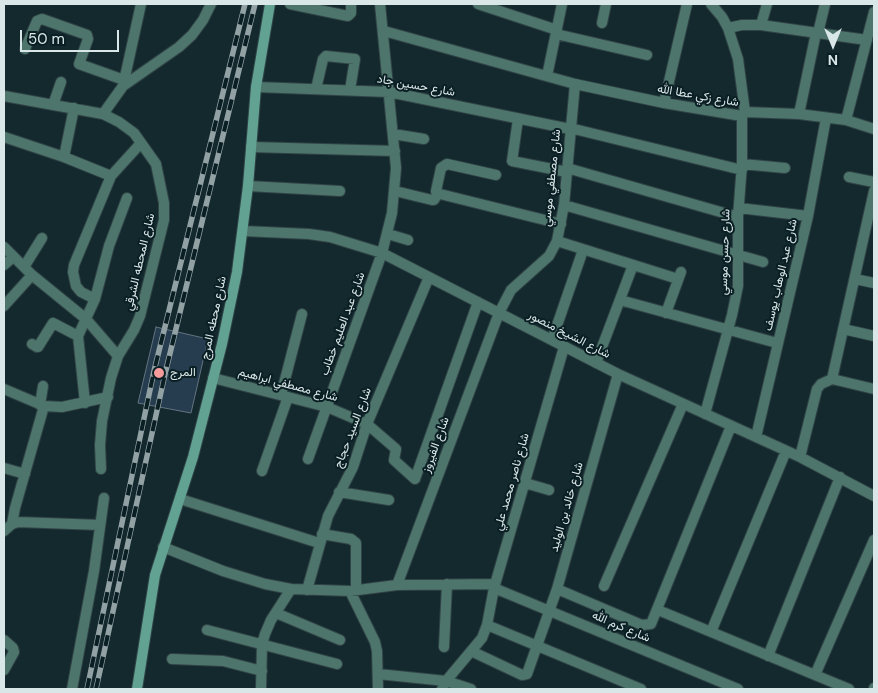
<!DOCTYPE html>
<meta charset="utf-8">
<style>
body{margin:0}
#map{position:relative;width:878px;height:693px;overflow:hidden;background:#14292d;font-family:"DM Sans",sans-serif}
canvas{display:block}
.frame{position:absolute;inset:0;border:5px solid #dae7e9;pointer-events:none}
.north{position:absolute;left:808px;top:20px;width:50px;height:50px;-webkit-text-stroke:4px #0a1f23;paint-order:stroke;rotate:180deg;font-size:14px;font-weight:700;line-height:20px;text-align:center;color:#dae7e9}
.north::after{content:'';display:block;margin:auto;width:18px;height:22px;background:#dae7e9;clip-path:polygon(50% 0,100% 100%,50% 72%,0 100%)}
.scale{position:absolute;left:20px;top:30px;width:99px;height:22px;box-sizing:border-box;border:2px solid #dae7e9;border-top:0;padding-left:6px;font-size:15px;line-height:18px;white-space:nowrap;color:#dae7e9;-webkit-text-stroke:4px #0a1f23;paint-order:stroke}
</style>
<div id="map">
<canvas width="878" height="693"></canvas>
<div class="frame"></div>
<div class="north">N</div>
<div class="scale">50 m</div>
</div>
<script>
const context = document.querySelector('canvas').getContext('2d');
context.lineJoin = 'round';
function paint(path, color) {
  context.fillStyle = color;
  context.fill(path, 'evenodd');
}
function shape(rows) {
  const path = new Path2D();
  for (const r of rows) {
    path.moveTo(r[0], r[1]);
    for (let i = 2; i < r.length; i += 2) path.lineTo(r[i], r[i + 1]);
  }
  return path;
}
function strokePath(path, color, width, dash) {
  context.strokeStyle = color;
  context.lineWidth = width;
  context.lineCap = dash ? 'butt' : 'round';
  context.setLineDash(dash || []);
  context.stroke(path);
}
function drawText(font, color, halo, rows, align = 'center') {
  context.font = font + ' "DM Sans",Vazirmatn,sans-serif';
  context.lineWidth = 4;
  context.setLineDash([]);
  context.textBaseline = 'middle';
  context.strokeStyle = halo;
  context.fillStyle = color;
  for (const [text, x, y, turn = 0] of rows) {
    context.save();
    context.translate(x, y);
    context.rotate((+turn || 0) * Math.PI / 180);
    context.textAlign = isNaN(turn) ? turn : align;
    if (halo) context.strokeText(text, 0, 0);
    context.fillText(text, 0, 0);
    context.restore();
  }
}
const building = shape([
 [156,327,208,339,191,413,138,403,156,327]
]);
const minor = shape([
 [290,4,348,16,351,13,351,4],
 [478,4,557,30],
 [711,4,722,17,728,28,738,59,745,112],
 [602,23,606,4],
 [761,25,767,4],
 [728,28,742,25,761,25,867,40],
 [384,31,575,84,664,103,742,116,745,112,799,114,846,120,874,129],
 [818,33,825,4],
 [556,34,647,55],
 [25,49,37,21,42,19,87,35,88,39,79,64,124,80],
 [547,76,562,4],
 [123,86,141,4],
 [256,87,389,92,570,129],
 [316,89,323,59,326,56,355,59,350,90],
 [4,96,103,114,119,122,134,133,156,164,164,203,164,220,140,316,134,330,118,356,111,378,102,421,100,445,101,469],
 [664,103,687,4],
 [53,105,61,82],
 [103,114,123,86,179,47,192,35,203,20,211,4],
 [799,114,816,33],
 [518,119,512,161,567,172],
 [846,120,874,12],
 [570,128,742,170],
 [393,134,424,139],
 [4,137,64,157,111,176],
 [251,147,395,151],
 [64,157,74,108],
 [742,164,785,168],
 [567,168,738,217],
 [849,177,874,182],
 [248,186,340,191],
 [395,191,432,200,434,200,437,195,440,194,561,224],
 [437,195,436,191,441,168,447,164,496,175],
 [564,205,763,262],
 [739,208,808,216],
 [243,231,309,234,330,237,382,253,618,374,800,457,874,496],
 [388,234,408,240],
 [557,241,678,279],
 [4,247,32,275,86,319,118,356],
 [4,265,13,257],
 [24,267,42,238],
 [855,279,874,283],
 [95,299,81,292,76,286,73,272,74,265,111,176,141,143],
 [620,300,777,343],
 [4,306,32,275],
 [666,313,681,272],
 [843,329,874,336],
 [552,340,583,250],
 [32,344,37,347,38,347,53,323,78,336],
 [596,363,633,265],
 [213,378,327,407,367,424,396,449,394,460,415,479,478,302],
 [832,379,874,191],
 [4,389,44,406,62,407,108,397],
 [281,395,302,314],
 [85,403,78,336,95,299,109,246,127,198],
 [40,405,43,386],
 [705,414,732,315,738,286,738,217,742,164,742,116],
 [756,437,808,216,826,118],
 [800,457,817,389,821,384,832,379,874,389],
 [308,459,382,253,392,213,396,168,380,4],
 [4,468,25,474],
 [262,471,288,397],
 [525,483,549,490],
 [339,492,389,500],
 [180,499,319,543],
 [12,524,15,508,44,406],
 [4,531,12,524,18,522,100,525],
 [322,534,351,539,356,543,356,590],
 [163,547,223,571,265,584,291,589,350,591,397,585,495,584],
 [397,585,499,313,511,290,549,256,557,241,564,205,575,84],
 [604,586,683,404],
 [494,588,738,689],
 [557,589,642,625,651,624,731,426],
 [307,590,328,516,353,467,367,424,429,277],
 [350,591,375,642,377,651,378,689],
 [658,610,849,689],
 [276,613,340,640],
 [487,625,641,689],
 [207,630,337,664],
 [711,632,786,451],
 [4,640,13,648,14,652,4,670],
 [444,647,447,584],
 [471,651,522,675,527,674,557,589,618,374],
 [768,656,840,477],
 [172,659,223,661,262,671],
 [378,674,446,681,471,689],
 [815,675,874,540],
 [72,689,94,571,104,498],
 [261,689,262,644,265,634,271,620,291,589],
 [442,689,446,681,482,638,487,625,494,588,564,347],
 [874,689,874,688]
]);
const secondary = shape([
 [137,689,155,575,193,457,222,344,237,272,248,186,256,87,270,4]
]);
const rail = shape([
 [87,689,154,371,245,4],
 [96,689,165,374,255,4]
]);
const markers = [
 [159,373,6,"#f59b9c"]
];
const streetNames = [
 ["شارع حسين جاد",416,86,10],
 ["شارع زكي عطا الله",698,96,10],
 ["شارع مصطفي موسي",552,178,-84],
 ["شارع حسن موسي",725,252,-88],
 ["شارع المحطه الشرقي",140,262,-77],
 ["شارع عبد الوهاب يوسف",781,275,-77],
 ["شارع محطه المرج",214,318,-78],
 ["شارع عبد العليم خطاب",343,324,-70],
 ["شارع الشيخ منصور",569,335,27],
 ["شارع مصطفي ابراهيم",288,385,15],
 ["شارع السيد حجاج",353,428,-69],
 ["شارع الفيروز",436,445,-70],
 ["شارع ناصر محمد علي",512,482,-74],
 ["شارع خالد بن الوليد",567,507,-74],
 ["شارع كرم الله",621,627,23]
];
const poiNames = [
 ["المرج",170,373]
];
paint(building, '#263d50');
strokePath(building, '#637381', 1);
strokePath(minor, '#304447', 12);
strokePath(secondary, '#304447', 12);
strokePath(minor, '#4e756b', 10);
strokePath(secondary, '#62a293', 10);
strokePath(rail, '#92a1a4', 5.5);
strokePath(rail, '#0a1f23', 4, [11]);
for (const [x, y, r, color] of markers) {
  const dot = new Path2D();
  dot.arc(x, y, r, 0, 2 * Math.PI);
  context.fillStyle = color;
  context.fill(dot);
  strokePath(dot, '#0a1f23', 2);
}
drawText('12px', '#dae7e9', '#0a1f23', streetNames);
drawText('12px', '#dae7e9', '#0a1f23', poiNames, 'left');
</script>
